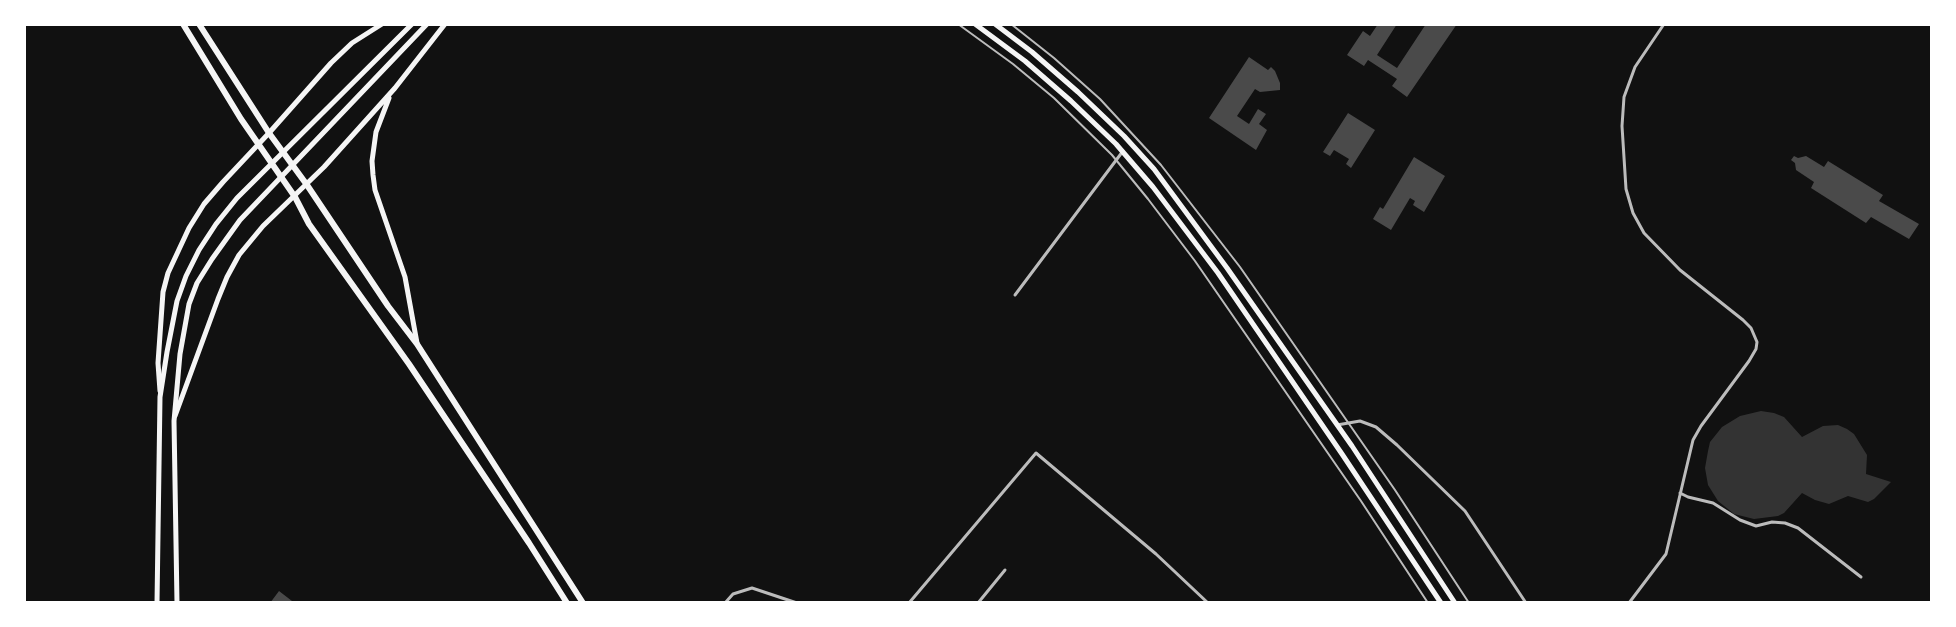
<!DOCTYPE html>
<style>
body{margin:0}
#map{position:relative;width:1956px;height:627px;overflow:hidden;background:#111;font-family:"Fira Sans Condensed",sans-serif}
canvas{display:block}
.frame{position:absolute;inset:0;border:26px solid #fff;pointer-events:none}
</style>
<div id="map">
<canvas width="1956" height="627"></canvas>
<div class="frame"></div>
</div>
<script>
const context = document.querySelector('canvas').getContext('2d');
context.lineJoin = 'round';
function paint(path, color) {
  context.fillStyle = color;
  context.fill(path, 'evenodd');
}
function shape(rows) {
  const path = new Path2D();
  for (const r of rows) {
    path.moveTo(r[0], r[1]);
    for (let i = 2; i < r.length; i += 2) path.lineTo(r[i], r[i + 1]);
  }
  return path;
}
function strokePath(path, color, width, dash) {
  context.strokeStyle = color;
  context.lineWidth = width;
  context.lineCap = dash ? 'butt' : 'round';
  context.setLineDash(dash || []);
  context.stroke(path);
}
const water = shape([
 [1761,411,1774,413,1784,417,1802,437,1823,426,1838,425,1847,429,1854,434,1867,455,1866,474,1891,482,1874,499,1868,502,1848,496,1829,504,1815,500,1802,493,1784,513,1778,516,1754,519,1734,514,1718,501,1708,485,1705,468,1708,451,1710,442,1722,427,1740,416]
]);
const building = shape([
 [1378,24,1397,24,1377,55,1397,68,1426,24,1457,24,1407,97,1392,86,1397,79,1368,60,1364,66,1347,55,1363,31,1370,36],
 [1249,57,1268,70,1271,67,1275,71,1280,83,1280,90,1260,92,1255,89,1237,116,1249,124,1258,109,1266,114,1259,124,1267,130,1256,150,1209,118],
 [1348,113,1375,130,1351,168,1346,164,1349,159,1334,150,1330,156,1323,152],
 [1794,156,1798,158,1806,156,1824,167,1828,161,1883,195,1879,201,1919,224,1909,239,1871,217,1866,223,1811,188,1814,182,1796,170,1795,163,1791,160],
 [1414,157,1445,176,1424,212,1413,205,1415,201,1410,198,1391,230,1373,219,1380,207,1383,209],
 [279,591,292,601,290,603,270,603]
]);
const service = shape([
 [958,24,1013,64,1054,98,1112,155,1148,199,1195,261,1361,501,1428,603],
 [1011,24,1054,58,1100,99,1161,165,1240,267,1395,490,1469,603]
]);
const minor = shape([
 [1015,295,1123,151],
 [1337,425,1360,421,1376,427,1397,445,1465,511,1526,603],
 [1680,493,1688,497,1713,503,1740,520,1756,526,1772,522,1785,523,1798,528,1861,577],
 [725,603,733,594,752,588,797,603],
 [909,603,1036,453,1156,554,1208,603],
 [978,603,1005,570],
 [1629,603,1666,554,1693,440,1701,426,1749,361,1756,349,1757,342,1751,328,1743,320,1680,270,1644,233,1633,213,1626,189,1622,126,1624,97,1635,67,1664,24]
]);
const secondary = shape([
 [975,24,1025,61,1071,101,1116,144,1153,187,1218,273,1342,454,1441,603],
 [995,24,1032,52,1078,92,1124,136,1154,169,1227,268,1352,446,1455,603],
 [389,98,376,132,372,161,373,175,375,190,405,277,417,343],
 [160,391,158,363,163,292,168,273,189,228,204,204,223,182,269,133,331,63,352,43,382,24],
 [175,416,218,299,227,277,239,255,263,226,324,167,395,88,445,24]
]);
const primary = shape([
 [157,603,160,397,167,352,177,301,186,276,199,250,216,224,237,198,412,24],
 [177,603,174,421,180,354,189,304,197,283,212,259,240,220,427,24]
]);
const trunk = shape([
 [183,24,241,119,295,197,309,224,409,364,529,543,567,603],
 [199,24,269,133,307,185,388,306,417,344,583,603]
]);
paint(water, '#333');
paint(building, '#4a4a4a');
strokePath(service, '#bcbcbc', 2);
strokePath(minor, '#bcbcbc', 3);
strokePath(secondary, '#f5f5f5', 5);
strokePath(primary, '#f5f5f5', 5);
strokePath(trunk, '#f5f5f5', 6);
</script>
